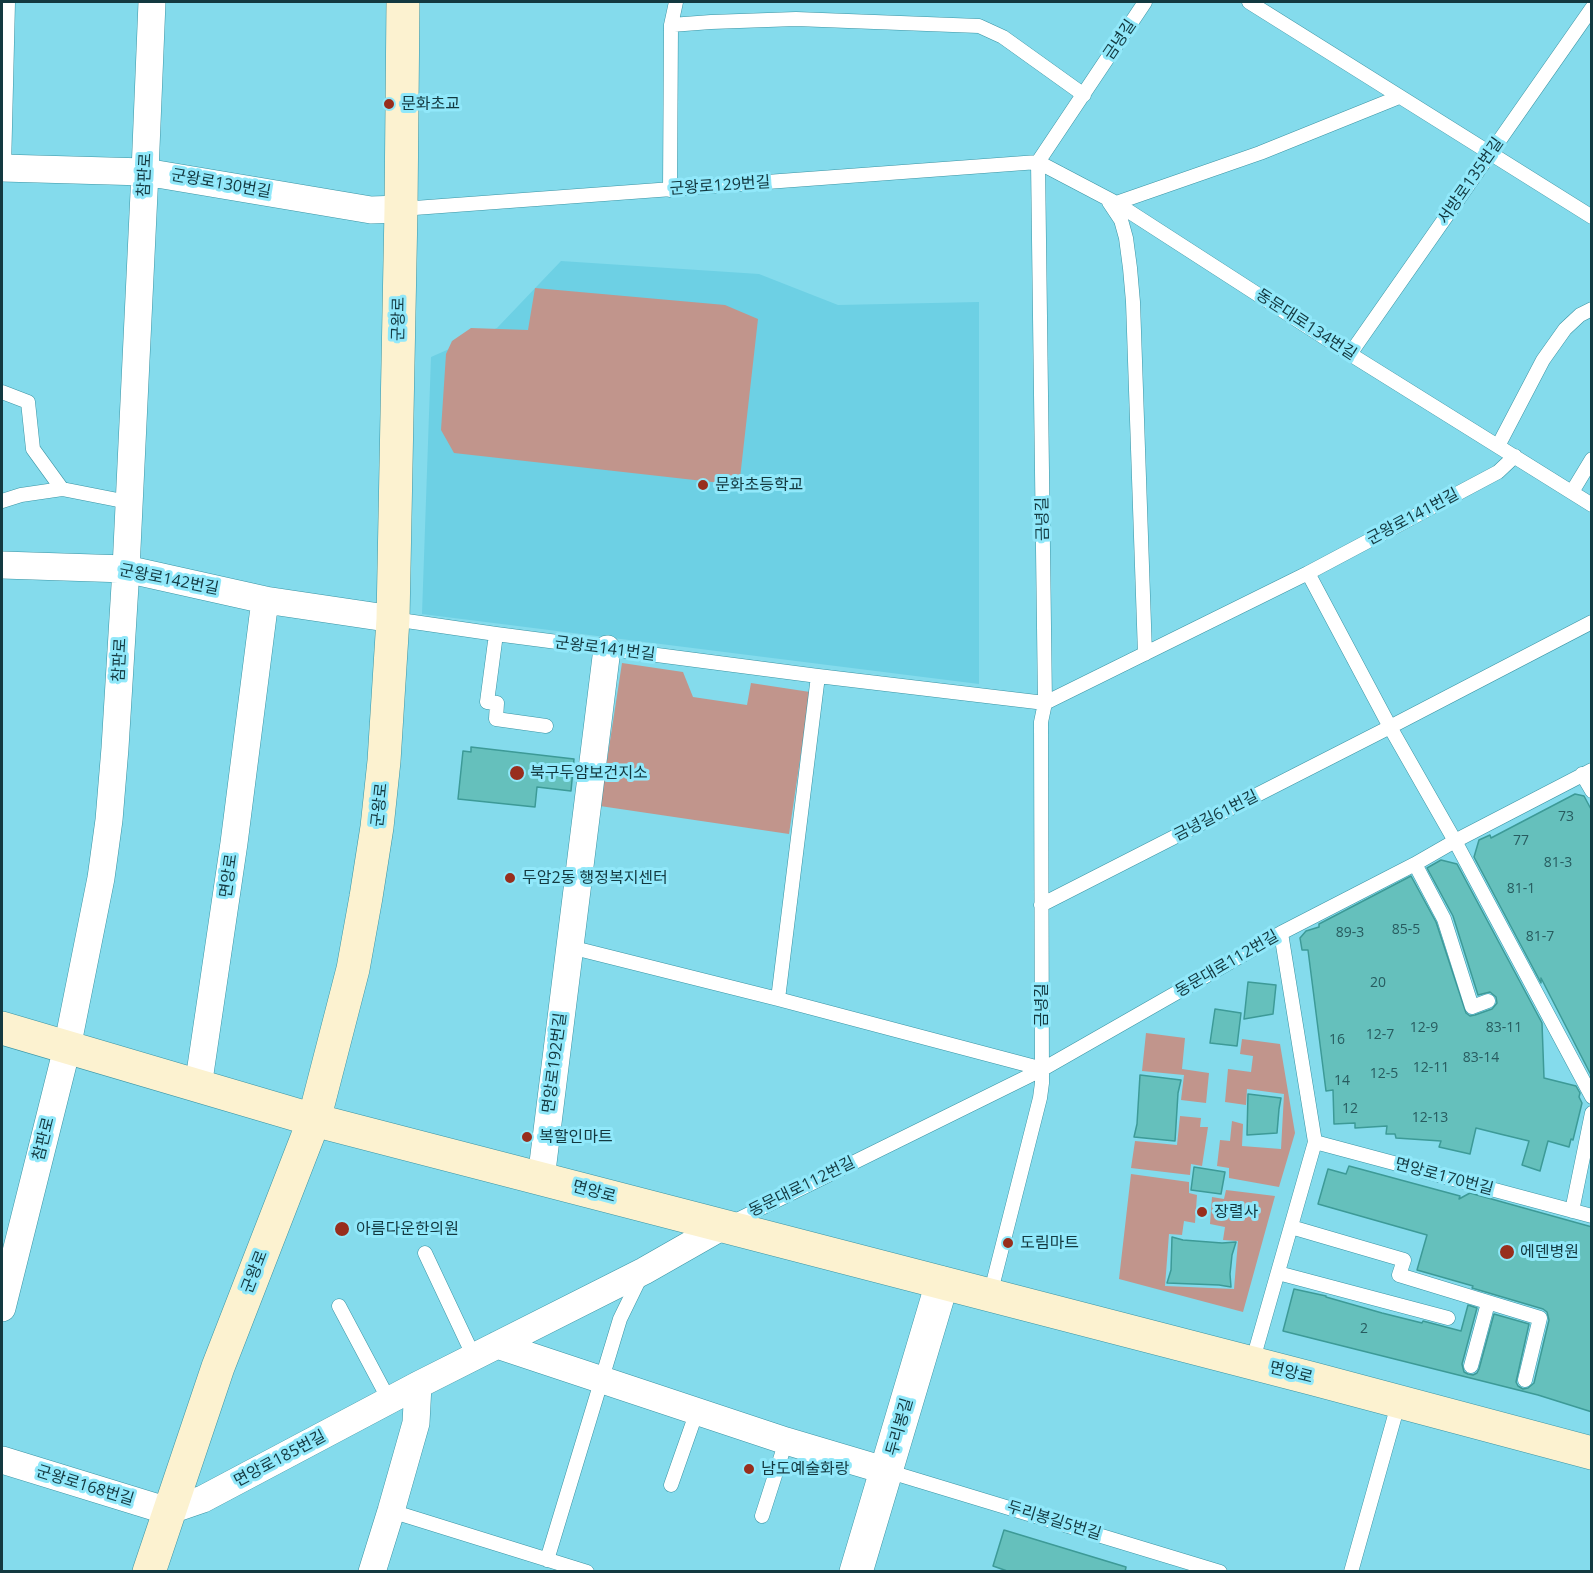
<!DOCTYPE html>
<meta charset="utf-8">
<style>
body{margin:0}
#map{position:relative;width:1593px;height:1573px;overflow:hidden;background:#84dbec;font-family:"Open Sans",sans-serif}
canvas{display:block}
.frame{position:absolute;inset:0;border:3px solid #133940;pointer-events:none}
</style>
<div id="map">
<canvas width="1593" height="1573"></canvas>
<div class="frame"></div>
</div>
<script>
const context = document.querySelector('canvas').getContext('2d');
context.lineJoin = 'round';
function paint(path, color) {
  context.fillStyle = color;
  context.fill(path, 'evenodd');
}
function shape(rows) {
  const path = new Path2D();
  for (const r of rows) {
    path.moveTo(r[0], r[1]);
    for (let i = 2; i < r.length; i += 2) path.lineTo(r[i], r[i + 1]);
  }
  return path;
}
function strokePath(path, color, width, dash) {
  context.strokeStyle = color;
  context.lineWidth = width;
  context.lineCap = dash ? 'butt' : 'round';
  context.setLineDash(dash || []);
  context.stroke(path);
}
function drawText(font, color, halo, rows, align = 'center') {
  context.font = font + ' "Open Sans","Noto Sans KR",sans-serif';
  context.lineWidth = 6;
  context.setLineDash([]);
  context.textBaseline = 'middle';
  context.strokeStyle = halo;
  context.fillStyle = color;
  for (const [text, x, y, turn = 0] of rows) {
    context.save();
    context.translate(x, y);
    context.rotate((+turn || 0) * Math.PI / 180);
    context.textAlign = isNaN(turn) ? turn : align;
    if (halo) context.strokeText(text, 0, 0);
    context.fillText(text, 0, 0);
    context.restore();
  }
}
const built = shape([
 [561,261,759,274,838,305,979,302,979,684,422,614,431,357,497,328]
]);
const green = shape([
 [535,288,725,305,758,319,740,478,730,484,454,453,441,430,446,354,452,341,471,328,528,330],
 [622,663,683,672,693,697,747,705,751,683,810,692,789,834,600,806],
 [1146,1033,1185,1038,1182,1069,1209,1073,1206,1103,1181,1100,1184,1075,1142,1071],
 [1242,1039,1280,1044,1295,1133,1279,1187,1229,1178,1229,1168,1217,1166,1220,1140,1230,1141,1232,1121,1243,1124,1242,1146,1281,1149,1284,1094,1247,1089,1246,1105,1225,1102,1228,1069,1251,1072,1253,1056,1240,1054],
 [1180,1116,1201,1118,1200,1127,1208,1127,1202,1166,1191,1164,1190,1175,1131,1168,1135,1141,1177,1145],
 [1131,1174,1189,1182,1189,1193,1197,1195,1195,1223,1184,1221,1182,1235,1169,1234,1165,1286,1234,1289,1238,1241,1223,1240,1225,1227,1210,1224,1212,1197,1224,1199,1226,1190,1275,1196,1243,1312,1119,1279]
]);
const building = shape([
 [471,747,574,759,571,791,537,787,535,807,458,799,463,751,471,752,471,747],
 [1575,794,1584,796,1592,811,1592,1077,1541,978,1541,983,1474,857,1479,840,1490,835,1491,838,1575,794],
 [1441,860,1457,864,1542,1023,1544,1078,1576,1086,1580,1093,1579,1097,1582,1103,1573,1140,1571,1139,1569,1147,1548,1141,1540,1171,1522,1165,1529,1141,1500,1134,1476,1128,1470,1154,1439,1147,1441,1141,1396,1138,1395,1134,1386,1134,1387,1126,1355,1128,1355,1123,1334,1124,1333,1090,1326,1091,1308,950,1302,950,1300,938,1306,931,1319,927,1319,924,1411,876,1436,922,1466,1013,1470,1016,1475,1015,1492,1009,1497,1003,1496,997,1490,992,1478,995,1453,916,1427,868,1441,860],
 [1248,982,1276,985,1273,1014,1244,1019,1248,982],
 [1215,1009,1241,1013,1237,1046,1210,1043,1215,1009],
 [1140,1075,1181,1080,1178,1093,1175,1141,1134,1137,1137,1124,1140,1075],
 [1248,1094,1281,1098,1279,1109,1277,1133,1247,1135,1248,1094],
 [1349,1166,1460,1196,1459,1199,1470,1193,1592,1227,1592,1412,1538,1395,1283,1331,1294,1289,1326,1296,1326,1297,1382,1313,1422,1323,1423,1321,1461,1331,1468,1305,1477,1308,1462,1364,1464,1372,1468,1374,1473,1375,1477,1373,1479,1369,1494,1314,1529,1324,1516,1382,1518,1386,1523,1389,1528,1388,1534,1383,1549,1320,1547,1312,1543,1309,1472,1288,1473,1286,1417,1270,1427,1235,1318,1204,1328,1169,1346,1174,1349,1166],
 [1194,1167,1225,1172,1221,1194,1191,1190,1194,1167],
 [1172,1237,1183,1240,1222,1243,1236,1242,1232,1255,1230,1274,1231,1287,1219,1285,1167,1283,1171,1270,1172,1237],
 [1004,1530,1126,1567,1125,1572,1010,1572,993,1566,1004,1530]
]);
const service = shape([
 [1249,2,1592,217],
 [671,25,711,22,796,19,979,26,1003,37,1084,95],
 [1038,162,1116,203,1350,354,1592,505],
 [4,168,8,2],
 [670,190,671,25,676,2],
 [1109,202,1121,220,1126,238,1130,268,1133,302,1145,654],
 [1116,203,1260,153,1399,97],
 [401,209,1038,162],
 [1350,354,1592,8],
 [2,392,28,402,33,449,62,489],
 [1498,446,1543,360,1565,329,1580,315,1592,309],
 [1572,492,1592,459],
 [2,501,21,495,62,489,128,502],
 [1308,573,1390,727,1455,841,1592,1097],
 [393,619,496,634,818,676,1045,703,1308,573,1498,472,1515,456],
 [496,634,487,702,497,703,496,719,546,726],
 [1582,774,1592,791],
 [1415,864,1444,919,1472,1007,1488,1001],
 [1041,905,1390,727,1592,622],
 [570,947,778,999,1043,1069],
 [778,999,818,676],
 [1315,1142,1592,1216],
 [1572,1211,1592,1113],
 [731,1223,1043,1069,1281,933,1415,864,1455,841,1592,770],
 [1291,1227,1404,1260,1399,1275,1540,1318,1525,1380],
 [425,1253,474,1357],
 [1278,1273,1448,1318],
 [990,1295,1040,1098,1042,1083,1041,722,1045,703,1038,162,1145,2],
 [339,1306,389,1400],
 [1252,1363,1315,1142,1281,933],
 [1471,1366,1488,1303],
 [887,1471,1220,1572],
 [671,1485,697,1411],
 [391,1511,587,1572],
 [762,1516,786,1441],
 [547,1560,620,1319,641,1276],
 [1351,1572,1399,1401]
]);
const minor = shape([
 [2,168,145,172,371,210,401,209],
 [2,565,126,569,265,600,393,619],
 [198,1087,234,843,265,600],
 [541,1179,607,649],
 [2,1308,67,1048,101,878,109,820,115,748,126,569,145,172,152,2],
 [497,1345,786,1441,887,1471],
 [2,1460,168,1511,203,1499,418,1385,644,1271,723,1226],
 [372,1572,391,1511,416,1423,418,1385]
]);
const tertiary = shape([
 [856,1572,942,1283]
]);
const secondary = shape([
 [2,1028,314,1120,1314,1379,1592,1453],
 [149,1572,218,1367,314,1120,353,969,366,897,377,827,384,761,393,619,401,209,403,2]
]);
const markers = [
 [389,104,6,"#982e1d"],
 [703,485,6,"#982e1d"],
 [517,773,8,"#982e1d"],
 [510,878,6,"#982e1d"],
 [527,1137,6,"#982e1d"],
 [1202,1212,6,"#982e1d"],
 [342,1229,8,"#982e1d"],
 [1008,1243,6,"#982e1d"],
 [1507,1252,8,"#982e1d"],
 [749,1469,6,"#982e1d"]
];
const numberNames = [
 ["73",1566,817],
 ["77",1521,841],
 ["81-3",1558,863],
 ["81-1",1521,889],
 ["85-5",1406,930],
 ["89-3",1350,933],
 ["81-7",1540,937],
 ["20",1378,983],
 ["12-9",1424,1028],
 ["83-11",1504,1028],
 ["12-7",1380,1035],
 ["16",1337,1040],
 ["83-14",1481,1058],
 ["12-11",1431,1068],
 ["12-5",1384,1074],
 ["14",1342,1081],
 ["12",1350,1109],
 ["12-13",1430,1118],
 ["2",1364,1329]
];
const streetNames = [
 ["금녕길",1120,40,-56],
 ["참판로",145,175,-87],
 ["서방로135번길",1471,181,-55],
 ["군왕로130번길",221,184,10],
 ["군왕로129번길",720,186,-4],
 ["군왕로",399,319,-89],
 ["동문대로134번길",1306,325,33],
 ["군왕로141번길",1413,517,-28],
 ["금녕길",1043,519,-91],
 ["군왕로142번길",169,580,11],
 ["군왕로141번길",605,649,7],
 ["참판로",120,660,-87],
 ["군왕로",380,805,-84],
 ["금녕길61번길",1216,816,-27],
 ["면앙로",229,876,-82],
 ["동문대로112번길",1227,964,-30],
 ["금녕길",1042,1005,-90],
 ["면앙로192번길",555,1063,-83],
 ["참판로",44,1139,-76],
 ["면앙로170번길",1444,1177,15],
 ["동문대로112번길",802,1187,-26],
 ["면앙로",594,1192,15],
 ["군왕로",255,1272,-69],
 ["면앙로",1291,1373,14],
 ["두리봉길",900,1427,-74],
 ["면앙로185번길",280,1459,-28],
 ["군왕로168번길",85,1486,17],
 ["두리봉길5번길",1054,1521,17]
];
const poiNames = [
 ["문화초교",401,104],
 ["문화초등학교",715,485],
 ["북구두암보건지소",530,773],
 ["두암2동 행정복지센터",522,878],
 ["복할인마트",539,1137],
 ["장렬사",1214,1212],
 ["아름다운한의원",356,1229],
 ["도림마트",1020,1243],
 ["에덴병원",1520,1252],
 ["남도예술화랑",761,1469]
];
paint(built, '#6dd0e4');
paint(green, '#c1958c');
paint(building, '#65c0bc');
strokePath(building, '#3d9a97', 1.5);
strokePath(service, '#3a94a4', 15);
strokePath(minor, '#3a94a4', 28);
strokePath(tertiary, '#3a94a4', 34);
strokePath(secondary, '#3a94a4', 34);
strokePath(service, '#fff', 14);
strokePath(minor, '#fff', 27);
strokePath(tertiary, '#fff', 33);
strokePath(secondary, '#fcf2d0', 33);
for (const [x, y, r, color] of markers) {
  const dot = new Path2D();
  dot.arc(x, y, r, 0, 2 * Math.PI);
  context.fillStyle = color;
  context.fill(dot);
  strokePath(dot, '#91e8fa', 2);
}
drawText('14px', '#285b5f', null, numberNames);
drawText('16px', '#133940', '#91e8fa', streetNames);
drawText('16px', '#133940', '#91e8fa', poiNames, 'left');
</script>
